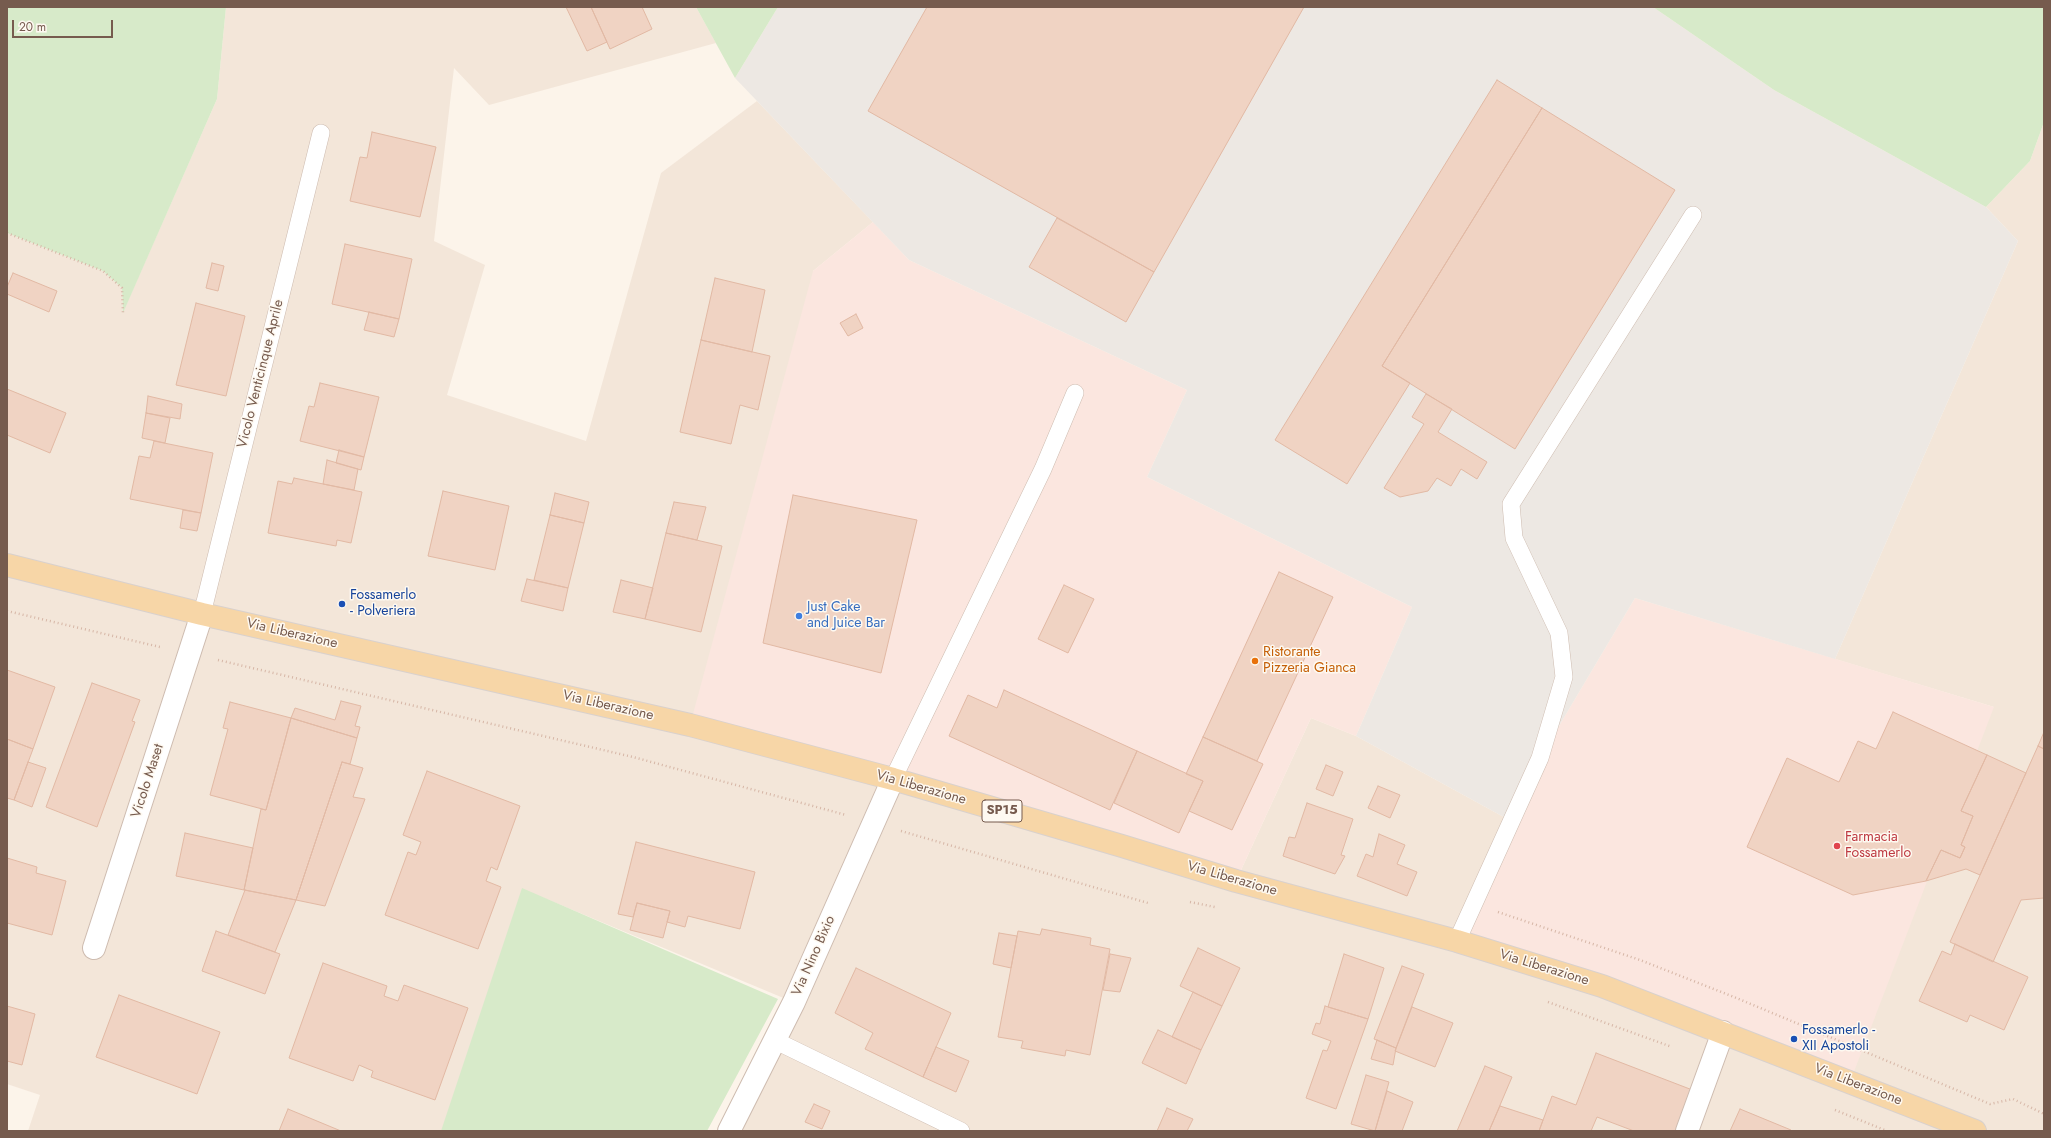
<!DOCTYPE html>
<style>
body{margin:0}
#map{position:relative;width:2051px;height:1138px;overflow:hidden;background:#fcf4ea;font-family:Jost,sans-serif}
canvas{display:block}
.frame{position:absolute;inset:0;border:8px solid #765b4e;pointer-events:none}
.scale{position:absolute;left:12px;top:20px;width:101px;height:18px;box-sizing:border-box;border:2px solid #765b4e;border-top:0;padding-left:5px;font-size:12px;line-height:14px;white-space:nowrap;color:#765b4e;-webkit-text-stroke:3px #fef9f1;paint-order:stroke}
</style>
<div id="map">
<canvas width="2051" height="1138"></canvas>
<div class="frame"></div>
<div class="scale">20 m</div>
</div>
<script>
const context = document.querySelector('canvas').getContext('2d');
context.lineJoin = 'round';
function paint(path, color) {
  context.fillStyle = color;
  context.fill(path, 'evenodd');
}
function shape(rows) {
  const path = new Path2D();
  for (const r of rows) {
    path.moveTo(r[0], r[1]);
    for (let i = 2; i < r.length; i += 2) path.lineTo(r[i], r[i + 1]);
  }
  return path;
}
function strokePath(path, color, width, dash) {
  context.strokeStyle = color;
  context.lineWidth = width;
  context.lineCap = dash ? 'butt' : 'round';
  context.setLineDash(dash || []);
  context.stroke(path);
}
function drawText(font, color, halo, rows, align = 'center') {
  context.font = font + ' Jost,sans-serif';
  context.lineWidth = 3;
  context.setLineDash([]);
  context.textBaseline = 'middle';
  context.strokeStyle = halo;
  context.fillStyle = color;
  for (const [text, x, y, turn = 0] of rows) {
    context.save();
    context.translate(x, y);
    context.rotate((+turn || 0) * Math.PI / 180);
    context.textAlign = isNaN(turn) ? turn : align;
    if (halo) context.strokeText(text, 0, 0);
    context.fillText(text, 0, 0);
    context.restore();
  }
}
const residential = shape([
 [226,7,696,7,716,43,489,105,454,68,434,241,485,265,447,395,586,441,661,173,757,101,873,222,813,271,1236,881,1311,718,1356,736,1511,821,1994,707,1835,659,2018,241,1986,207,2030,161,2044,122,2044,1131,729,1131,793,1002,532,893,454,1131,28,1131,40,1095,7,1084,7,233,103,271,122,288,123,312,217,99]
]);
const commercial = shape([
 [873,222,909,260,1187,390,1147,477,1412,607,1356,736,1311,718,1236,881,690,725,813,271],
 [1635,598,1994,707,1850,1082,1457,941,1540,758]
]);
const industrial = shape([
 [778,7,1653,7,1774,90,1986,207,2018,241,1835,659,1635,598,1540,758,1511,821,1356,736,1412,607,1147,477,1187,390,909,260,735,78]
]);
const green = shape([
 [7,7,226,7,217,99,123,313,122,288,103,271,7,233],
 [696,7,778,7,735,78],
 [1653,7,2044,7,2044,122,2030,161,1986,207,1774,90],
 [522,888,778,999,707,1131,441,1131]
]);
const building = shape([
 [566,7,591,7,607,42,587,51,566,7],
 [591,7,642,7,652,29,610,49,591,7],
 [927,7,1304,7,1154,272,868,111,927,7],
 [1497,80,1542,108,1382,366,1410,383,1347,484,1275,440,1497,80],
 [1542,108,1675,190,1515,449,1382,366,1542,108],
 [372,132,436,147,420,217,350,201,360,157,367,158,372,132],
 [1057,218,1154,272,1126,322,1029,267,1057,218],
 [345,244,412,259,399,319,332,304,345,244],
 [212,263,224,266,218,291,206,288,212,263],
 [13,273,57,291,49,312,7,294,7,287,13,273],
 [715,278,765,290,752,352,701,340,715,278],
 [196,303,245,316,226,396,176,385,196,303],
 [369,312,399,319,394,337,364,330,369,312],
 [856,314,863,328,848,336,840,323,856,314],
 [701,340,770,356,758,410,740,405,731,444,680,432,701,340],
 [320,383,379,397,364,457,300,441,309,406,314,407,320,383],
 [7,389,66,413,50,453,7,435,7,389],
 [1426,394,1452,409,1438,432,1487,462,1477,479,1461,469,1451,486,1437,478,1428,491,1400,497,1384,488,1424,424,1412,417,1426,394],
 [148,396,182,404,180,419,146,413,148,396],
 [146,413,170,418,165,443,142,438,146,413],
 [154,441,213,453,201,513,130,499,139,456,150,458,154,441],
 [339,450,364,457,361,470,336,463,339,450],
 [327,460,358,469,354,490,323,484,327,460],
 [294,478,362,492,351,543,337,540,336,546,268,533,278,481,292,484,294,478],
 [443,491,509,506,495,570,428,556,443,491],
 [555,493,589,502,584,523,550,515,555,493],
 [793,495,917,520,881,673,763,643,793,495],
 [674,502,706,507,697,540,666,533,674,502],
 [183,510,201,513,197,531,180,528,183,510],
 [550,515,584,523,568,588,534,580,550,515],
 [666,533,722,546,701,632,645,619,666,533],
 [1279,572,1333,597,1257,761,1203,737,1279,572],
 [527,579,568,588,563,611,521,601,527,579],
 [621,580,653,588,645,619,613,612,621,580],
 [1064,585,1094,599,1068,653,1038,639,1064,585],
 [7,670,55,687,33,749,7,739,7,670],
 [92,683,140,700,132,721,135,722,97,827,46,807,92,683],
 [1004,690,1137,751,1110,810,949,736,968,695,997,708,1004,690],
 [341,701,361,706,355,726,360,727,357,738,291,718,295,708,335,720,341,701],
 [230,702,291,718,266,810,210,795,228,729,223,728,230,702],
 [1893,712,1987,755,1961,811,1973,816,1961,845,1965,847,1960,858,1941,850,1926,881,1853,895,1747,847,1787,758,1839,782,1858,741,1876,749,1893,712],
 [291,718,357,738,350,764,342,762,296,900,244,890,261,809,266,810,291,718],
 [2044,732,2044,749,2038,746,2044,732],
 [1203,737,1263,764,1232,830,1189,811,1203,781,1186,774,1203,737],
 [7,739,33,749,14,800,7,798,7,739],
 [2038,746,2044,749,2044,898,2021,900,1993,962,1950,942,2038,746],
 [1137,751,1203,781,1179,833,1114,803,1137,751],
 [1987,755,2026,773,1980,875,1966,869,1926,881,1941,850,1960,858,1965,847,1961,845,1973,816,1961,811,1987,755],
 [28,762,46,768,32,807,14,800,28,762],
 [342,762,363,768,353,797,365,799,325,906,296,900,342,762],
 [1326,765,1343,772,1333,796,1316,789,1326,765],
 [427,771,520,806,497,870,491,867,486,881,501,887,478,949,385,915,408,852,416,855,421,842,403,835,427,771],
 [1378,786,1400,795,1390,818,1368,808,1378,786],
 [1307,803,1353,819,1341,855,1345,856,1335,874,1283,856,1289,837,1295,838,1307,803],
 [185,833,253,848,244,890,176,876,185,833],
 [1379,834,1405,845,1397,864,1417,872,1407,896,1357,876,1366,854,1373,857,1379,834],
 [636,842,755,872,740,929,688,916,685,927,667,922,670,911,637,903,633,917,618,914,636,842],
 [7,858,37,867,36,873,66,881,52,935,7,923,7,858],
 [245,890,296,900,275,952,228,935,245,890],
 [637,903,670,911,663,938,630,930,637,903],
 [1042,929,1091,938,1090,945,1110,949,1090,1055,1066,1050,1065,1056,1021,1048,1023,1041,998,1037,1018,931,1040,935,1042,929],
 [216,931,280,954,265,994,202,971,216,931],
 [999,933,1017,936,1011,968,993,964,999,933],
 [1955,944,2028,977,2004,1030,1970,1015,1967,1022,1919,1001,1942,951,1951,955,1955,944],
 [1198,948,1240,968,1222,1006,1180,986,1198,948],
 [1110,954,1131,958,1120,992,1103,990,1110,954],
 [1344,954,1384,968,1368,1019,1328,1007,1344,954],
 [323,963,387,986,384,996,398,1001,404,985,468,1008,435,1100,371,1077,373,1071,359,1065,353,1081,289,1058,323,963],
 [1402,966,1424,974,1396,1048,1374,1039,1402,966],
 [856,968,951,1013,923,1077,865,1049,873,1033,835,1013,856,968],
 [1193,992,1222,1006,1201,1050,1172,1037,1193,992],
 [119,995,220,1032,197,1094,96,1057,119,995],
 [7,1006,35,1014,22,1065,7,1061,7,1006],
 [1325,1006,1368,1019,1336,1109,1306,1098,1323,1050,1327,1051,1331,1041,1312,1034,1316,1023,1320,1024,1325,1006],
 [1412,1007,1453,1023,1435,1067,1395,1051,1412,1007],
 [1158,1030,1201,1050,1186,1084,1142,1063,1158,1030],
 [1377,1040,1396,1048,1393,1065,1371,1059,1377,1040],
 [936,1047,969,1061,956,1092,923,1077,936,1047],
 [1596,1053,1695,1091,1680,1131,1634,1131,1597,1117,1591,1131,1539,1131,1552,1096,1576,1105,1596,1053],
 [1485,1066,1512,1077,1489,1131,1457,1131,1485,1066],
 [1366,1075,1389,1082,1375,1131,1351,1124,1366,1075],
 [1387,1091,1413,1102,1402,1131,1375,1131,1387,1091],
 [814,1104,830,1111,822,1129,805,1122,814,1104],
 [1500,1106,1543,1120,1539,1131,1489,1131,1500,1106],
 [1167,1108,1193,1119,1187,1131,1157,1131,1167,1108],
 [288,1109,341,1131,279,1131,288,1109],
 [1740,1109,1791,1130,1791,1131,1730,1131,1740,1109]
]);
const path = shape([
 [7,233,103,271,122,288,123,313],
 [7,611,160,647],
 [218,660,633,757,846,815],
 [901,831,1148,903],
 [1190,902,1215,907],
 [1498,912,1640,960,1734,997,1990,1104,2013,1099,2044,1114],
 [1548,1002,1672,1047],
 [1835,1110,1887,1131]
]);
const lane = shape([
 [202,614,321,133],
 [893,779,1043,469,1075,393],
 [1457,941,1540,758,1564,677,1559,633,1514,538,1511,504,1693,215],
 [774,1040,961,1131]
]);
const street = shape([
 [94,948,202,614],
 [729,1131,794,1002,893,779],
 [1687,1131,1723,1032]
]);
const primary = shape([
 [7,565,202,614,690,725,893,779,1122,846,1236,881,1457,941,1602,986,1975,1131]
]);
const markers = [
 [342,604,4,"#1a4fb4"],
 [799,616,4,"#3f7fe0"],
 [1255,661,4,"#e8710a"],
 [1837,846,4,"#e0444e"],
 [1794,1039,4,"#1a4fb4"]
];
const shields = [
 [1002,811,40]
];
const shieldNames = [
 ["SP15",1002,811]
];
const streetNames = [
 ["Vicolo Venticinque Aprile",261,374,-76],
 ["Via Liberazione",292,634,13],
 ["Via Liberazione",608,706,13],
 ["Vicolo Maset",148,781,-72],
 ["Via Liberazione",921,788,16],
 ["Via Liberazione",1232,879,16],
 ["Via Nino Bixio",814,956,-66],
 ["Via Liberazione",1544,968,17],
 ["Via Liberazione",1858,1085,21]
];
const transitNames = [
 ["Fossamerlo",350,596],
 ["- Polveriera",350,612],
 ["Fossamerlo -",1802,1031],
 ["XII Apostoli",1802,1047]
];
const shopNames = [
 ["Just Cake",807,608],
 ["and Juice Bar",807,624]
];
const foodNames = [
 ["Ristorante",1263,653],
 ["Pizzeria Gianca",1263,669]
];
const healthNames = [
 ["Farmacia",1845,838],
 ["Fossamerlo",1845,854]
];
paint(residential, '#f3e6d9');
paint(commercial, '#fbe6df');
paint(industrial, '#ede8e3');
paint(green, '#d7eac9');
paint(building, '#f0d3c3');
strokePath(building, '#e2b9a4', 1);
strokePath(lane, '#cebcb0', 18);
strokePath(street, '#cebcb0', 24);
strokePath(primary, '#d9d1cd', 24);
strokePath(path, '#d6b6a6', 2.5, [1, 3]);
strokePath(lane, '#fff', 17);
strokePath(street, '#fff', 22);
strokePath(primary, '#f7d6a7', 22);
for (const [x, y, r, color] of markers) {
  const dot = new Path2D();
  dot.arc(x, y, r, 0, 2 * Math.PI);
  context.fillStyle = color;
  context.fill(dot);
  strokePath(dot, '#fef9f1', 1.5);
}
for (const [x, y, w] of shields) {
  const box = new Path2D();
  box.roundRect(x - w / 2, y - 11, w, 22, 3);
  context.fillStyle = '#fef9f1';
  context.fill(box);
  strokePath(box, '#765b4e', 1);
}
drawText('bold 13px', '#765b4e', null, shieldNames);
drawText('14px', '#765b4e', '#fef9f1', streetNames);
drawText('14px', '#164399', '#fef9f1', transitNames, 'left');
drawText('14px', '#366cbe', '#fef9f1', shopNames, 'left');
drawText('14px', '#c56008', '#fef9f1', foodNames, 'left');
drawText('14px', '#be3a42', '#fef9f1', healthNames, 'left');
</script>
